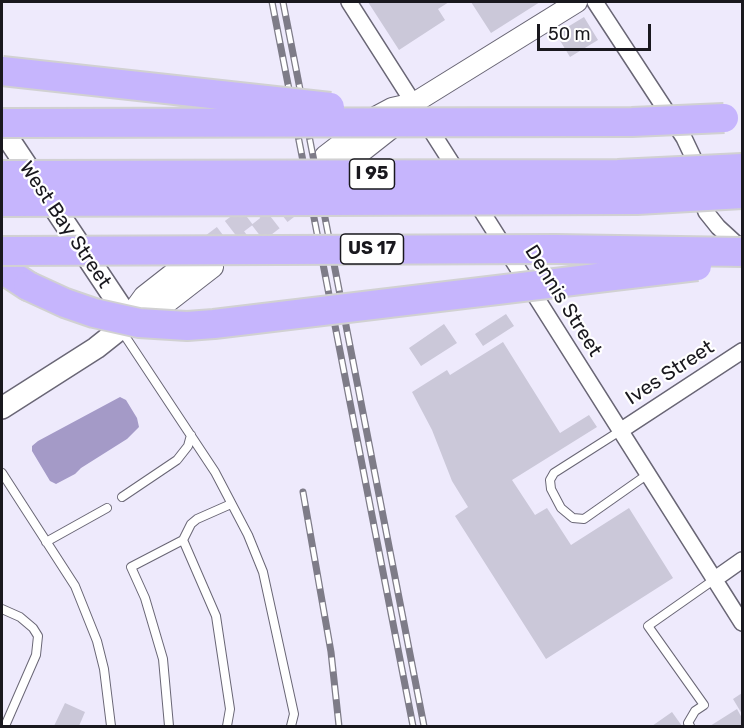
<!DOCTYPE html>
<style>
body{margin:0}
#map{position:relative;width:744px;height:728px;overflow:hidden;background:#eeeafc;font-family:Rubik,sans-serif}
canvas{display:block}
.frame{position:absolute;inset:0;border:3px solid #19181e;pointer-events:none}
.scale{position:absolute;left:537px;top:24px;width:114px;height:27px;box-sizing:border-box;border:3px solid #19181e;border-top:0;padding-left:8px;font-size:18px;line-height:21px;white-space:nowrap;color:#19181e;-webkit-text-stroke:4px #fff;paint-order:stroke}
</style>
<div id="map">
<canvas width="744" height="728"></canvas>
<div class="frame"></div>
<div class="scale">50 m</div>
</div>
<script>
const context = document.querySelector('canvas').getContext('2d');
context.lineJoin = 'round';
function paint(path, color) {
  context.fillStyle = color;
  context.fill(path, 'evenodd');
}
function shape(rows) {
  const path = new Path2D();
  for (const r of rows) {
    path.moveTo(r[0], r[1]);
    for (let i = 2; i < r.length; i += 2) path.lineTo(r[i], r[i + 1]);
  }
  return path;
}
function strokePath(path, color, width, dash) {
  context.strokeStyle = color;
  context.lineWidth = width;
  context.lineCap = dash ? 'butt' : 'round';
  context.setLineDash(dash || []);
  context.stroke(path);
}
function drawText(font, color, halo, rows, align = 'center') {
  context.font = font + ' Rubik,sans-serif';
  context.lineWidth = 4.5;
  context.setLineDash([]);
  context.textBaseline = 'middle';
  context.strokeStyle = halo;
  context.fillStyle = color;
  for (const [text, x, y, turn = 0] of rows) {
    context.save();
    context.translate(x, y);
    context.rotate((+turn || 0) * Math.PI / 180);
    context.textAlign = isNaN(turn) ? turn : align;
    if (halo) context.strokeText(text, 0, 0);
    context.fillText(text, 0, 0);
    context.restore();
  }
}
const water = shape([
 [120,397,126,400,137,418,139,427,127,439,81,468,75,474,56,484,50,481,32,451,32,446,38,441]
]);
const building = shape([
 [368,2,449,2,438,9,445,20,399,50],
 [471,2,540,2,491,33],
 [584,17,598,40,570,57,556,34],
 [506,314,514,326,483,346,475,334],
 [444,324,457,343,421,366,409,348],
 [503,342,560,433,589,415,597,427,512,480,535,515,547,508,571,545,629,508,673,578,546,659,455,516,468,507,452,481,432,430,412,392,447,370,450,375],
 [742,693,742,714,733,699],
 [65,703,85,712,79,726,54,726],
 [737,709,742,718,742,726,710,726],
 [672,712,682,726,652,726]
]);
const tertiaryTunnel = shape([
 [207,247,269,200],
 [234,251,301,199]
]);
const service = shape([
 [121,330,215,472,248,535,263,572,294,714,291,726],
 [620,431,554,473,550,480,551,489,561,508,573,518,584,519,648,474],
 [2,473,75,586,97,641,104,669,111,726],
 [122,497,177,460,188,446,191,435],
 [183,540,191,524,197,519,231,504],
 [46,542,107,508],
 [2,609,20,617,33,628,38,636,36,655,5,726],
 [169,726,163,659,145,598,131,567,183,540,216,616,230,709,227,726],
 [690,726,688,723,695,711,704,705,648,626,715,579]
]);
const minor = shape([
 [349,2,460,176],
 [595,2,684,138,693,157,699,193,706,212,718,227,742,249],
 [474,199,742,623],
 [620,431,742,351],
 [715,579,742,560]
]);
const tertiary = shape([
 [325,156,377,116,392,108,414,103,577,2],
 [331,176,402,120],
 [135,320,155,312,213,267],
 [130,321,136,307,144,296,204,249]
]);
const secondary = shape([
 [2,129,130,321,96,348,2,408]
]);
const motorway = shape([
 [2,269,28,286]
]);
const rail = shape([
 [272,2,413,726],
 [283,2,424,726],
 [303,492,331,652,339,726]
]);
const motorwayBridge = shape([
 [2,71,330,107],
 [2,123,632,122,724,118],
 [2,175,618,174,742,168],
 [2,202,637,200,742,194],
 [2,251,556,249,742,252],
 [28,286,65,303,94,313,139,323,187,326,214,324,697,266]
]);
const shields = [
 [372,174,45],
 [372,249,63]
];
const shieldNames = [
 ["I 95",372,174],
 ["US 17",372,249]
];
const streetNames = [
 ["West Bay Street",65,225,56],
 ["Dennis Street",563,301,58],
 ["Ives Street",670,373,-33]
];
paint(water, '#a49ac7');
paint(building, '#cbc8d9');
strokePath(tertiaryTunnel, '#cecadb', 20, [20, 10]);
strokePath(service, '#696675', 10);
strokePath(minor, '#696675', 18);
strokePath(tertiary, '#696675', 22);
strokePath(secondary, '#696675', 24);
strokePath(motorway, '#d1d1d2', 32);
strokePath(service, '#fff', 8);
strokePath(minor, '#fff', 15);
strokePath(tertiary, '#fff', 20);
strokePath(secondary, '#fff', 21);
strokePath(motorway, '#c6b5fd', 28);
strokePath(rail, '#7e7c88', 7);
strokePath(rail, '#fff', 4.5, [14]);
strokePath(motorwayBridge, '#d1d1d2', 32, []);
strokePath(motorwayBridge, '#c6b5fd', 28);
for (const [x, y, w] of shields) {
  const box = new Path2D();
  box.roundRect(x - w / 2, y - 15, w, 30, 4.5);
  context.fillStyle = '#fff';
  context.fill(box);
  strokePath(box, '#19181e', 1.5);
}
drawText('bold 18px', '#19181e', null, shieldNames);
drawText('20px', '#19181e', '#fff', streetNames);
</script>
